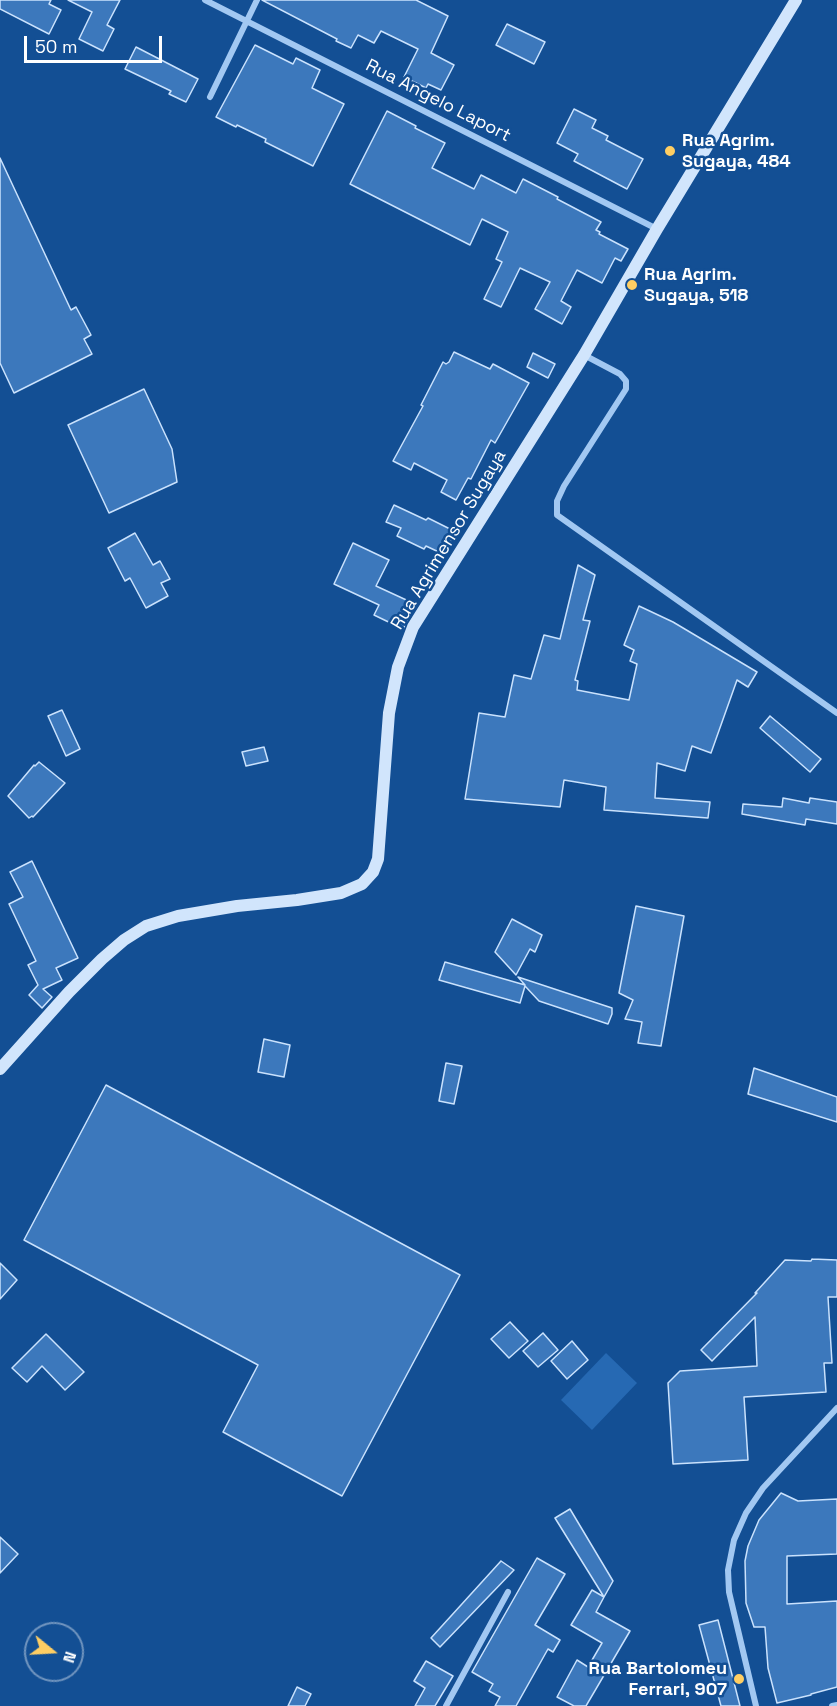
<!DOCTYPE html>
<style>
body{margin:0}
#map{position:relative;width:837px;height:1706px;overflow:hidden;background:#134f94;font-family:"Space Grotesk",sans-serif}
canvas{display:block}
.north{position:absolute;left:24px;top:1622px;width:60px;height:60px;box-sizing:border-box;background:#134f94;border:2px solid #7195bf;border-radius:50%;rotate:108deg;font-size:16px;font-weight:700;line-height:24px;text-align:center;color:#fff}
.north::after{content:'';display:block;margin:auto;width:21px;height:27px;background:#ffce63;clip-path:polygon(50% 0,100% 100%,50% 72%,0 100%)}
.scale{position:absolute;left:24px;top:36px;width:138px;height:27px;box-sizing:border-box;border:3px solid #fff;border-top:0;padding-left:8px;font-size:18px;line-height:21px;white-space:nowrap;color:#fff;-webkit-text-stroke:4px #134f94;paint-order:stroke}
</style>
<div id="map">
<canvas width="837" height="1706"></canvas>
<div class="north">N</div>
<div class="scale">50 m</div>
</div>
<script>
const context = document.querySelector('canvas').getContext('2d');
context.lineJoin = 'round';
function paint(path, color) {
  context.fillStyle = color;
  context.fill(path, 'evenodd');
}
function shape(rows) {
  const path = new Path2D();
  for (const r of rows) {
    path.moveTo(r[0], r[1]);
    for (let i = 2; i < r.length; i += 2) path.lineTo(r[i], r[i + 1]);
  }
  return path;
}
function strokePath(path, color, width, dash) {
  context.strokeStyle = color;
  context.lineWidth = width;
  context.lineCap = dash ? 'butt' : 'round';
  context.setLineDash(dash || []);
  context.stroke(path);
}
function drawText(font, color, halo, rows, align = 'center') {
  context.font = font + ' "Space Grotesk",sans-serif';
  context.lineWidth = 5;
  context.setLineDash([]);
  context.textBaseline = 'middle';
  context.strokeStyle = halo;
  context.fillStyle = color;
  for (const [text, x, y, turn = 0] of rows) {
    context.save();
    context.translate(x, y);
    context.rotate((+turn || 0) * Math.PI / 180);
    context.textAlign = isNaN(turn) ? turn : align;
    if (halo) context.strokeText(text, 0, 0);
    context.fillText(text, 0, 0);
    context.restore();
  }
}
const green = shape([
 [606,1353,637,1383,592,1430,561,1400]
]);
const building = shape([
 [0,0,51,0,49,4,61,10,49,34,0,9,0,0],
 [68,0,120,0,107,25,114,29,103,51,79,39,92,12,68,0],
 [262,0,416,0,448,16,431,53,454,65,441,90,428,84,426,88,404,77,418,49,381,31,374,43,358,35,351,48,336,41,337,39,262,0],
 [507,24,545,42,534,64,496,45,507,24],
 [255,45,293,64,296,58,320,70,312,88,344,104,313,166,265,142,266,139,237,125,236,127,216,117,255,45],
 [136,47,198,79,186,102,169,94,171,91,125,69,136,47],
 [574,109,596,120,592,128,608,136,606,140,643,159,627,189,574,161,578,154,557,143,574,109],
 [387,111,416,126,415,128,445,143,432,168,474,189,481,175,516,193,523,179,558,197,557,199,601,222,596,230,600,232,599,234,628,249,621,261,615,258,602,283,577,270,561,301,571,307,562,324,535,309,550,282,520,268,501,307,484,299,502,262,496,259,508,232,482,219,470,245,350,184,387,111],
 [0,158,71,310,76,307,91,335,84,339,92,354,14,393,0,363,0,158],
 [454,352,490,369,493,364,529,383,495,443,491,440,471,479,468,478,456,500,441,492,447,480,414,463,411,470,393,461,423,406,421,405,443,362,446,364,449,362,454,352],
 [533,353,555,364,548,378,527,367,533,353],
 [144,389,172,449,177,482,109,513,68,425,144,389],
 [394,505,426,520,428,518,456,532,443,554,426,546,424,549,397,536,401,528,386,522,394,505],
 [135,533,153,565,160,561,170,579,161,583,168,596,146,608,130,578,125,581,108,548,135,533],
 [353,543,389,560,376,586,415,604,403,629,374,615,379,605,334,584,353,543],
 [578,565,595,575,583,620,590,621,575,680,578,681,577,690,629,700,637,664,630,661,634,650,624,645,639,606,673,622,757,672,748,687,737,680,711,753,692,746,685,771,657,763,655,798,710,802,708,818,604,810,606,787,564,780,560,807,465,799,479,713,505,717,514,675,531,679,544,635,560,639,578,565],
 [62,710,80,749,66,756,48,716,62,710],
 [770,716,821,759,810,772,760,728,770,716],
 [264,747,268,761,246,766,242,752,264,747],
 [39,762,65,783,33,817,32,816,29,818,8,796,34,765,35,766,39,762],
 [783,798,809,803,810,798,837,802,837,824,806,819,805,825,742,814,743,804,782,807,783,798],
 [32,861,78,958,56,968,62,980,43,989,52,997,42,1008,29,995,38,985,28,965,36,961,9,904,23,897,10,872,32,861],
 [636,906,684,916,661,1046,638,1043,642,1022,625,1019,633,1000,619,993,636,906],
 [512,919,542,935,535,952,530,949,516,975,495,952,512,919],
 [445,962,525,985,518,977,612,1008,612,1014,608,1024,539,1001,525,986,520,1003,439,980,445,962],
 [264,1039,290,1045,284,1077,258,1072,264,1039],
 [446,1063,462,1066,454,1104,439,1101,446,1063],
 [754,1068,837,1097,837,1122,748,1094,754,1068],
 [106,1085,460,1275,342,1496,223,1432,258,1365,24,1240,106,1085],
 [812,1259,837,1260,837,1297,828,1297,832,1363,824,1363,826,1392,744,1397,748,1460,673,1464,668,1383,680,1371,757,1366,755,1317,712,1361,701,1350,757,1293,755,1293,785,1260,811,1261,812,1259],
 [0,1263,17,1280,0,1299,0,1263],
 [510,1322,528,1341,509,1358,491,1339,510,1322],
 [543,1333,558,1350,538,1367,523,1351,543,1333],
 [46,1334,84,1372,65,1390,42,1366,27,1382,12,1368,46,1334],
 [572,1341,588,1360,567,1379,551,1361,572,1341],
 [781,1493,798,1501,837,1499,837,1554,787,1556,787,1604,837,1601,837,1687,811,1694,811,1695,777,1703,768,1668,765,1627,754,1627,746,1603,745,1561,748,1546,759,1520,781,1493],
 [570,1509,613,1581,604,1597,555,1518,570,1509],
 [0,1537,18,1554,0,1573,0,1537],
 [537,1558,565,1574,535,1625,560,1640,553,1652,548,1649,516,1706,495,1706,500,1697,489,1691,493,1684,472,1672,537,1558],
 [501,1561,514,1570,440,1647,431,1638,501,1561],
 [592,1590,604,1597,596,1612,630,1631,586,1706,574,1706,557,1697,577,1660,588,1667,602,1643,571,1625,592,1590],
 [718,1620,740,1706,721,1706,699,1625,718,1620],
 [426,1661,453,1676,435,1706,415,1706,425,1688,414,1681,426,1661],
 [297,1687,311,1694,305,1706,288,1706,297,1687]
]);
const minor = shape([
 [205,0,657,229],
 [210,97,257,0],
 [584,355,620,374,626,381,626,389,564,486,557,501,557,515,837,713],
 [446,1706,508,1592],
 [756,1706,729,1592,728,1570,734,1540,746,1513,763,1488,837,1408],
 [832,1706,837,1705]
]);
const secondary = shape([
 [0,1069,69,992,102,959,124,940,146,926,178,916,237,906,297,900,341,893,362,884,373,872,378,859,389,713,398,667,413,627,584,355,657,229,796,0]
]);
const markers = [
 [670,151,6,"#ffce63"],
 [632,285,6,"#ffce63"],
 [739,1679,6,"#ffce63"]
];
const streetNames = [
 ["Rua Angelo Laport",438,101,27],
 ["Rua Agrimensor Sugaya",449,540,-59]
];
const poiNames = [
 ["Rua Agrim.",682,141],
 ["Sugaya, 484",682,162],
 ["Rua Agrim.",644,275],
 ["Sugaya, 518",644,296],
 ["Rua Bartolomeu",727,1669,"right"],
 ["Ferrari, 907",727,1690,"right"]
];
paint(green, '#2669b3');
paint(building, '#3c78bc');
strokePath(building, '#cae2fd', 1.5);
strokePath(minor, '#a2c8f2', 6);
strokePath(secondary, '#d1e5fc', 12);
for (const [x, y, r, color] of markers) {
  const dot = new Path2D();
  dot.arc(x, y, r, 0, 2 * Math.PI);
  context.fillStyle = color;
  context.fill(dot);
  strokePath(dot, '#134f94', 2);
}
drawText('18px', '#fff', '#134f94', streetNames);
drawText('bold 18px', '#fff', '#134f94', poiNames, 'left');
</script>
